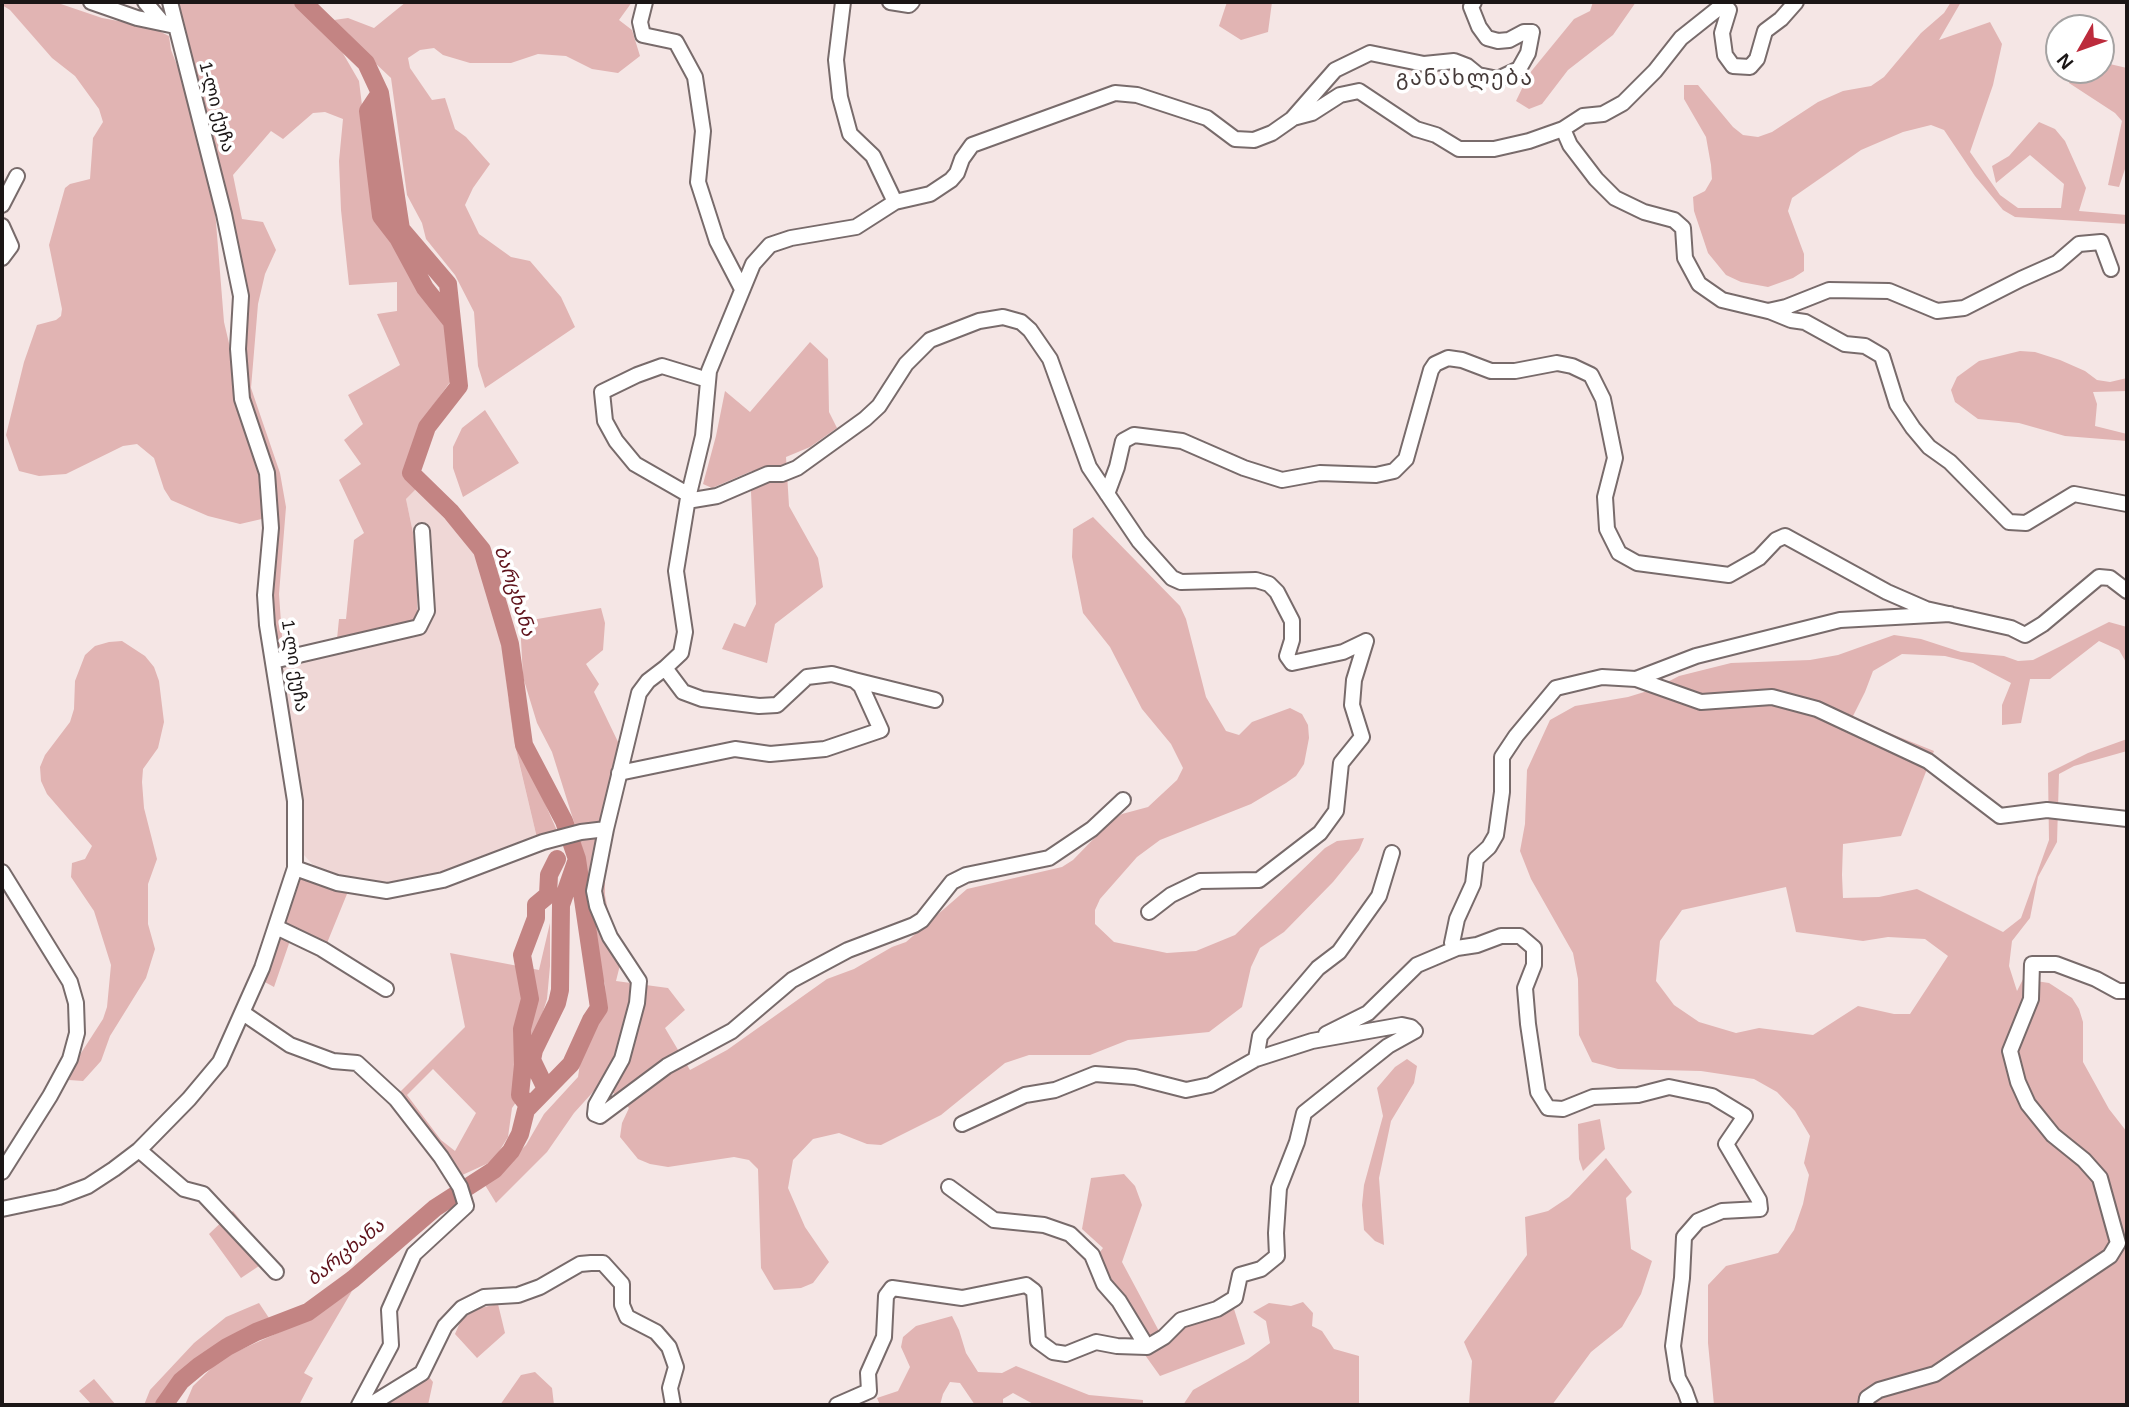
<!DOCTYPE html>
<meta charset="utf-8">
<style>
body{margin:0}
#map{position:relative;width:2129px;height:1407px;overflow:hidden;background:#f5e6e5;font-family:Helvetica,sans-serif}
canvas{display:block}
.frame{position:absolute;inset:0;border:4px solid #1b1616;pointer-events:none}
.north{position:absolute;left:2045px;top:14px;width:70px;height:70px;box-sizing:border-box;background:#fff;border:2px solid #a4a2a2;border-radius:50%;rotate:230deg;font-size:19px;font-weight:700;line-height:28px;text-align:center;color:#1b1616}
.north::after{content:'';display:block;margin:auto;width:24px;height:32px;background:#bc2b3c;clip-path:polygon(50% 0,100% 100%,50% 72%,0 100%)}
</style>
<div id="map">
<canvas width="2129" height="1407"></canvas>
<div class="frame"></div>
<div class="north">N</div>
</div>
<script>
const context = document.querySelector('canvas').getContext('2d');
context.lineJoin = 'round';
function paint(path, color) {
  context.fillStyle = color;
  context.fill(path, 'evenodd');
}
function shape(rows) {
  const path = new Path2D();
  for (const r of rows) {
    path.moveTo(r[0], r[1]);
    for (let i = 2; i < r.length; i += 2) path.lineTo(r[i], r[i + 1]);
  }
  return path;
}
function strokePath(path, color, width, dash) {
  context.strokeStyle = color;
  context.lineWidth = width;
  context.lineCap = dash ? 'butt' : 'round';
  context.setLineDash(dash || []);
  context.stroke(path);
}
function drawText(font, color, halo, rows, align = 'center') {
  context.font = font + ' Helvetica,"Noto Sans Georgian",sans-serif';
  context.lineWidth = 7;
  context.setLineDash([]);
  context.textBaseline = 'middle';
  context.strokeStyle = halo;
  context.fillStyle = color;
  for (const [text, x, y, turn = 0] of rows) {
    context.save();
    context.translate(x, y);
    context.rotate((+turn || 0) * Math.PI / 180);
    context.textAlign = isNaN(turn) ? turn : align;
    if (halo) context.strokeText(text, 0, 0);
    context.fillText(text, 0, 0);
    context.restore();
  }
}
const built = shape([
 [416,489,476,552,502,647,514,742,537,838,439,873,404,881,378,882,328,875,314,866,304,855,301,807,277,666,417,632,417,552,406,499]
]);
const green = shape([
 [2,2,55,2,102,18,151,27,169,36,171,50,188,93,213,185,224,322,261,479,266,518,240,524,208,516,171,500,164,489,154,458,137,444,123,446,66,474,39,476,19,471,6,435,24,362,37,325,56,320,61,316,62,309,49,245,65,188,70,184,90,179,93,138,103,122,99,109,75,76,52,58,10,10,2,5],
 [179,2,296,2,341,50,359,81,376,219,393,243,422,293,448,324,453,359,450,382,430,410,406,466,406,476,416,489,406,499,417,552,417,622,276,656,269,592,278,504,273,476,253,419,243,370,246,297,222,174,200,96],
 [325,112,343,119,339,161,341,210,349,285,397,282,397,311,377,314,400,365,348,395,363,424,344,440,361,464,339,480,364,533,354,540,346,619,339,619,337,639,283,651,279,594,286,507,280,473,251,388,258,304,265,274,276,250,263,222,242,219,233,175,271,131,283,139,313,113],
 [406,2,632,2,619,20,632,30,640,56,618,73,592,69,566,56,538,54,511,63,470,63,443,55,434,48,420,50,408,58,410,68,432,100,445,98,455,129,466,137,490,164,473,188,465,205,479,234,511,257,530,261,561,297,575,327,485,388,478,366,474,312,455,275,426,239,422,223,407,195,391,78,341,31,334,20,348,18,374,28],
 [1227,2,1272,2,1268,32,1241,40,1219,26],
 [1593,2,1636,2,1613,35,1568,70,1542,104,1529,109,1516,101,1529,74,1574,19,1590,11],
 [1951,2,1961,2,1939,40,1990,22,2002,44,1993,85,1970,152,2000,195,2018,208,2061,208,2064,184,2030,155,1996,183,1992,166,2009,156,2039,122,2055,129,2065,141,2086,188,2079,211,2127,215,2127,224,2015,217,2003,210,1975,176,1944,130,1931,125,1903,132,1861,150,1792,198,1788,211,1804,254,1804,271,1793,278,1768,287,1741,282,1726,275,1708,253,1694,211,1693,197,1705,191,1712,179,1711,165,1706,137,1684,99,1684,85,1698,85,1733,127,1743,135,1758,137,1772,132,1818,102,1843,91,1871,86,1884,77,1921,33,1944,13],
 [2101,62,2127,68,2127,163,2119,187,2108,185,2122,121,2115,113,2069,83,2074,70,2101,70],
 [810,342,828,359,829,412,837,428,810,447,786,457,789,506,818,558,823,587,775,624,767,663,722,649,734,623,745,627,756,604,751,492,752,471,712,488,703,484,716,436,725,391,750,412],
 [2020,351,2035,352,2060,360,2085,371,2097,380,2110,382,2127,378,2127,391,2093,392,2097,404,2095,426,2127,434,2127,441,2065,436,2019,423,1978,419,1955,402,1951,390,1957,377,1979,361],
 [485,410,519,463,463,497,453,468,453,447,462,428],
 [1093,517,1180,606,1186,619,1206,697,1226,731,1239,735,1252,722,1290,708,1302,714,1308,725,1309,738,1304,764,1296,776,1286,783,1251,804,1160,840,1137,857,1100,899,1095,910,1095,924,1114,942,1167,953,1196,951,1235,935,1325,848,1337,841,1364,838,1359,850,1333,882,1284,932,1260,948,1251,967,1242,1007,1209,1032,1128,1040,1090,1055,1029,1055,1005,1063,941,1115,881,1145,867,1144,839,1133,813,1139,793,1160,788,1188,805,1227,829,1262,813,1283,801,1288,774,1290,761,1268,758,1169,749,1160,734,1157,668,1167,650,1164,638,1159,620,1137,622,1123,629,1108,602,1082,574,1113,547,1152,496,1203,485,1185,526,1145,544,1114,578,1077,582,1050,593,1034,606,1006,605,984,595,957,589,920,589,882,584,854,552,752,537,723,523,677,520,622,601,608,605,623,603,650,586,664,599,684,594,692,619,744,593,862,605,868,605,895,610,922,625,945,616,981,668,988,685,1010,665,1028,690,1070,727,1050,827,979,854,969,892,947,906,942,967,889,1062,867,1073,860,1110,822,1122,814,1148,807,1177,780,1183,768,1171,744,1142,709,1110,647,1083,613,1072,557,1073,529],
 [2109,622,2127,627,2127,664,2119,650,2099,641,2050,679,2030,679,2021,723,2002,725,2002,705,2011,683,1973,663,1945,656,1902,654,1873,671,1865,692,1852,718,1934,751,1901,836,1843,844,1842,875,1843,898,1879,897,1917,889,2003,932,2021,918,2049,840,2048,773,2088,753,2127,739,2127,751,2074,766,2059,774,2057,842,2038,877,2030,918,2012,941,2009,966,2017,991,2023,979,2049,983,2072,998,2079,1009,2083,1022,2083,1062,2109,1109,2127,1132,2127,1405,1714,1405,1708,1343,1708,1285,1726,1266,1778,1253,1794,1230,1803,1204,1809,1175,1804,1163,1810,1136,1795,1111,1777,1092,1754,1079,1701,1071,1618,1069,1592,1062,1579,1035,1578,979,1573,953,1531,879,1520,851,1525,824,1527,770,1550,720,1575,706,1628,697,1654,689,1679,676,1731,663,1810,660,1838,655,1894,635,1921,639,1961,652,2004,656,2018,661,2033,660],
 [1786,887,1796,932,1863,941,1888,937,1925,939,1948,956,1910,1014,1894,1014,1858,1006,1813,1035,1759,1028,1736,1033,1699,1022,1674,1005,1656,981,1660,941,1682,910],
 [122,641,145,656,154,667,159,681,164,722,158,748,143,769,142,782,144,808,157,859,148,884,148,924,155,949,146,978,110,1036,101,1061,83,1081,69,1080,72,1067,103,1019,107,1007,111,965,94,911,71,877,72,863,85,859,92,846,47,794,41,781,40,767,45,755,70,722,74,709,75,681,85,655,95,646,109,642],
 [508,697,521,749,558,833,537,838,514,741],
 [299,877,349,889,325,948,293,932,274,987,263,981],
 [550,923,550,966,547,999,540,1021,528,1048,527,1087,512,1108,508,1137,493,1161,460,1176,399,1093,465,1027,450,953,539,970],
 [433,1069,476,1113,455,1151,441,1140,407,1095],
 [1407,1059,1417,1066,1414,1083,1391,1121,1379,1178,1384,1245,1375,1241,1364,1230,1362,1205,1364,1185,1383,1116,1377,1088,1395,1067],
 [1600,1119,1605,1149,1583,1171,1579,1159,1578,1124],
 [1606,1158,1632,1192,1626,1198,1631,1249,1652,1261,1641,1294,1622,1327,1591,1352,1552,1405,1469,1405,1472,1361,1464,1342,1527,1255,1525,1217,1548,1211,1569,1197],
 [1124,1174,1135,1186,1142,1205,1122,1262,1160,1333,1151,1341,1108,1283,1096,1257,1103,1248,1082,1229,1091,1178],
 [233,1211,271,1258,241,1278,209,1234],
 [352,1291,304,1373,313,1378,299,1405,185,1405,193,1386,222,1358,309,1319],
 [1303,1302,1313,1313,1312,1326,1322,1331,1334,1349,1359,1356,1359,1405,1183,1405,1193,1390,1248,1359,1270,1343,1266,1321,1253,1312,1269,1303,1291,1306],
 [259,1303,271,1321,235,1337,205,1355,177,1376,163,1394,158,1405,144,1405,150,1390,194,1343,226,1317],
 [498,1304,505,1333,477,1358,455,1334,461,1320,476,1309],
 [1234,1309,1245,1344,1160,1376,1145,1355,1186,1326,1209,1316],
 [952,1316,959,1330,966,1353,978,1372,1002,1373,1016,1366,1089,1395,1143,1400,1143,1405,1035,1405,1013,1393,1003,1399,1003,1405,975,1405,960,1383,950,1382,943,1394,940,1405,880,1405,877,1398,898,1391,910,1367,901,1347,903,1337,916,1326],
 [535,1372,552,1388,554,1405,500,1405,521,1375],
 [429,1377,433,1382,428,1405,384,1405],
 [94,1379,116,1405,92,1405,79,1391]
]);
const river = shape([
 [380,93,368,111,381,216,398,238,425,288,452,322],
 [546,1089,532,1060,534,1050,557,1003,560,990,561,905,576,862],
 [529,1107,520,1095,523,1065,522,1029,530,999,522,955,536,918,536,905,548,895,549,875,557,859],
 [164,1405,181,1381,199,1366,227,1347,256,1332,308,1312,353,1279,435,1208,494,1170,511,1151,520,1134,526,1110,571,1064,591,1020,599,1008,577,859,564,821,524,745,510,644,482,550,451,512,411,473,427,427,459,386,448,284,401,229,380,93,366,63,303,2]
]);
const minor = shape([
 [91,2,137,18,175,26],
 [145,2,163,23],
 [645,2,640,22,643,35,676,42,695,77,703,131,698,182,717,241,742,289],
 [843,2,836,60,840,97,850,134,873,156,895,202],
 [890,2,909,5,912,2],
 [1293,118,1312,113,1340,95,1359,91,1416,129,1436,135,1459,149,1494,149,1529,141,1563,129,1583,116,1603,114,1623,103,1655,71,1681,38,1720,7,1729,10,1722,33,1725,55,1733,66,1750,67,1757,59,1765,31,1781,19,1796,2],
 [1563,129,1570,145,1596,179,1615,198,1644,212,1674,220,1683,228,1685,258,1699,284,1722,300,1768,311,1786,307,1829,290,1889,291,1937,311,1964,308,2021,279,2057,263,2079,244,2101,242,2111,269],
 [2,205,17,176],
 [2,226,11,246,2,258],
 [1769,311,1791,320,1805,322,1845,344,1865,346,1882,356,1897,404,1913,428,1929,447,1950,462,2009,522,2026,523,2074,494,2127,504],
 [1107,494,1117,467,1123,441,1134,435,1182,441,1244,468,1282,480,1320,473,1376,475,1394,471,1406,459,1431,370,1435,364,1448,358,1462,360,1491,371,1515,371,1557,363,1572,366,1591,375,1603,399,1615,458,1605,497,1607,529,1619,553,1637,563,1729,575,1759,558,1776,540,1785,536,1887,592,1926,609,2011,628,2025,635,2043,624,2099,577,2110,578,2127,591],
 [689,495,635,464,616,441,605,421,602,392,637,375,662,366,708,380],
 [688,498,703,436,709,371,753,264,770,245,791,238,856,227,895,202,930,194,951,180,957,173,962,159,972,145,1115,93,1137,95,1207,118,1235,139,1254,140,1272,133,1292,119,1335,70,1370,53,1424,64,1454,61,1467,66,1478,75,1498,79,1519,69,1528,53,1532,32,1524,32,1509,40,1498,41,1487,38,1479,27,1471,7,1474,2],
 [273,661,419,627,427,611,422,531],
 [1636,679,1701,702,1772,697,1817,709,1928,761,2000,816,2047,810,2127,819],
 [854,680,935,700],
 [619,773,735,749,770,754,825,749,881,730,861,686,854,680,832,674,807,677,777,705,759,706,702,699,683,692,665,668],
 [1123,800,1092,829,1049,858,966,875,952,882,922,920,914,925,848,950,792,980,732,1031,667,1066,600,1116,595,1114,596,1105,622,1059,637,1003,639,981,610,937,597,906,594,891,606,829,639,693,648,681,665,668,681,653,685,632,676,571,688,498,693,500,717,496,768,474,782,474,797,468,865,419,879,406,906,364,930,340,979,321,1003,317,1021,322,1030,330,1050,359,1089,467,1139,541,1172,578,1181,582,1256,580,1269,584,1277,592,1292,621,1292,640,1287,656,1292,663,1343,652,1366,641],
 [295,868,337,883,387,891,443,880,543,842,581,832,606,829],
 [2,872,70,982,76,1003,77,1033,70,1059,50,1096,2,1172],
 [1149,912,1171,895,1200,881,1259,880,1320,833,1336,811,1341,763,1362,737,1352,705,1354,680,1366,641],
 [276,927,322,949,386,989],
 [243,1013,290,1045,333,1061,357,1063,396,1099,441,1157,460,1187,466,1206,414,1254,389,1310,391,1345,359,1405],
 [1326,1034,1368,1013,1417,965,1457,948],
 [1256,1059,1260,1036,1318,968,1339,952,1379,896,1392,853],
 [962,1124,1025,1095,1055,1090,1095,1074,1135,1077,1186,1090,1210,1085,1256,1059,1312,1041,1402,1025,1411,1027,1415,1031],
 [139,1150,184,1189,203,1194,276,1272],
 [949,1187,994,1220,1044,1225,1070,1234,1092,1255,1104,1284,1119,1301,1147,1347],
 [2,1209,59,1197,88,1186,114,1169,139,1150,189,1099,220,1062,262,968,295,868,295,801,267,625,265,595,271,528,267,473,242,399,238,349,241,296,224,214,170,2],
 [370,1405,422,1373,445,1326,462,1308,484,1297,518,1295,540,1287,580,1264,591,1263,603,1263,622,1284,622,1305,627,1317,656,1332,669,1347,676,1367,670,1388,673,1405],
 [837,1405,869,1391,868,1373,884,1337,886,1296,892,1288,962,1298,1026,1285,1034,1291,1038,1341,1053,1352,1066,1354,1096,1342,1117,1346,1147,1347,1164,1337,1181,1320,1217,1309,1235,1298,1240,1275,1261,1269,1277,1256,1276,1233,1279,1188,1297,1142,1304,1113,1388,1046,1415,1031],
 [1690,1405,1685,1391,1678,1378,1673,1346,1682,1278,1684,1237,1698,1221,1722,1211,1760,1209,1759,1200,1726,1144,1745,1116,1712,1096,1669,1087,1638,1095,1593,1097,1563,1109,1548,1108,1538,1092,1528,1024,1525,988,1534,965,1534,948,1520,936,1501,936,1477,945,1457,948,1452,943,1457,919,1473,884,1476,859,1489,847,1496,835,1502,792,1502,757,1516,736,1556,688,1602,677,1636,679,1696,656,1840,620,1950,614],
 [1866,1405,1867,1398,1879,1390,1935,1374,2110,1256,2118,1243,2100,1178,2084,1160,2053,1135,2028,1104,2018,1082,2010,1051,2031,999,2032,964,2056,964,2096,979,2118,991,2127,991]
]);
const streetNames = [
 ["1-ლი ქუჩა",216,107,75],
 ["1-ლი ქუჩა",294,666,81]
];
const waterNames = [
 ["ბარცხანა",514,591,72],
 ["ბარცხანა",346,1253,-39]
];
const quarterNames = [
 ["განახლება",1465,79]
];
paint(built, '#efd7d6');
paint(green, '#e1b4b3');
strokePath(river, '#c38483', 18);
strokePath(minor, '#786b6b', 18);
strokePath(minor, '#fff', 14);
drawText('18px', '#1b1616', '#fff', streetNames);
drawText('italic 19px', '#5e111a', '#fff', waterNames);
context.letterSpacing = '2px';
drawText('21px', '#453a39', '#fff', quarterNames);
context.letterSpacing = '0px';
</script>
